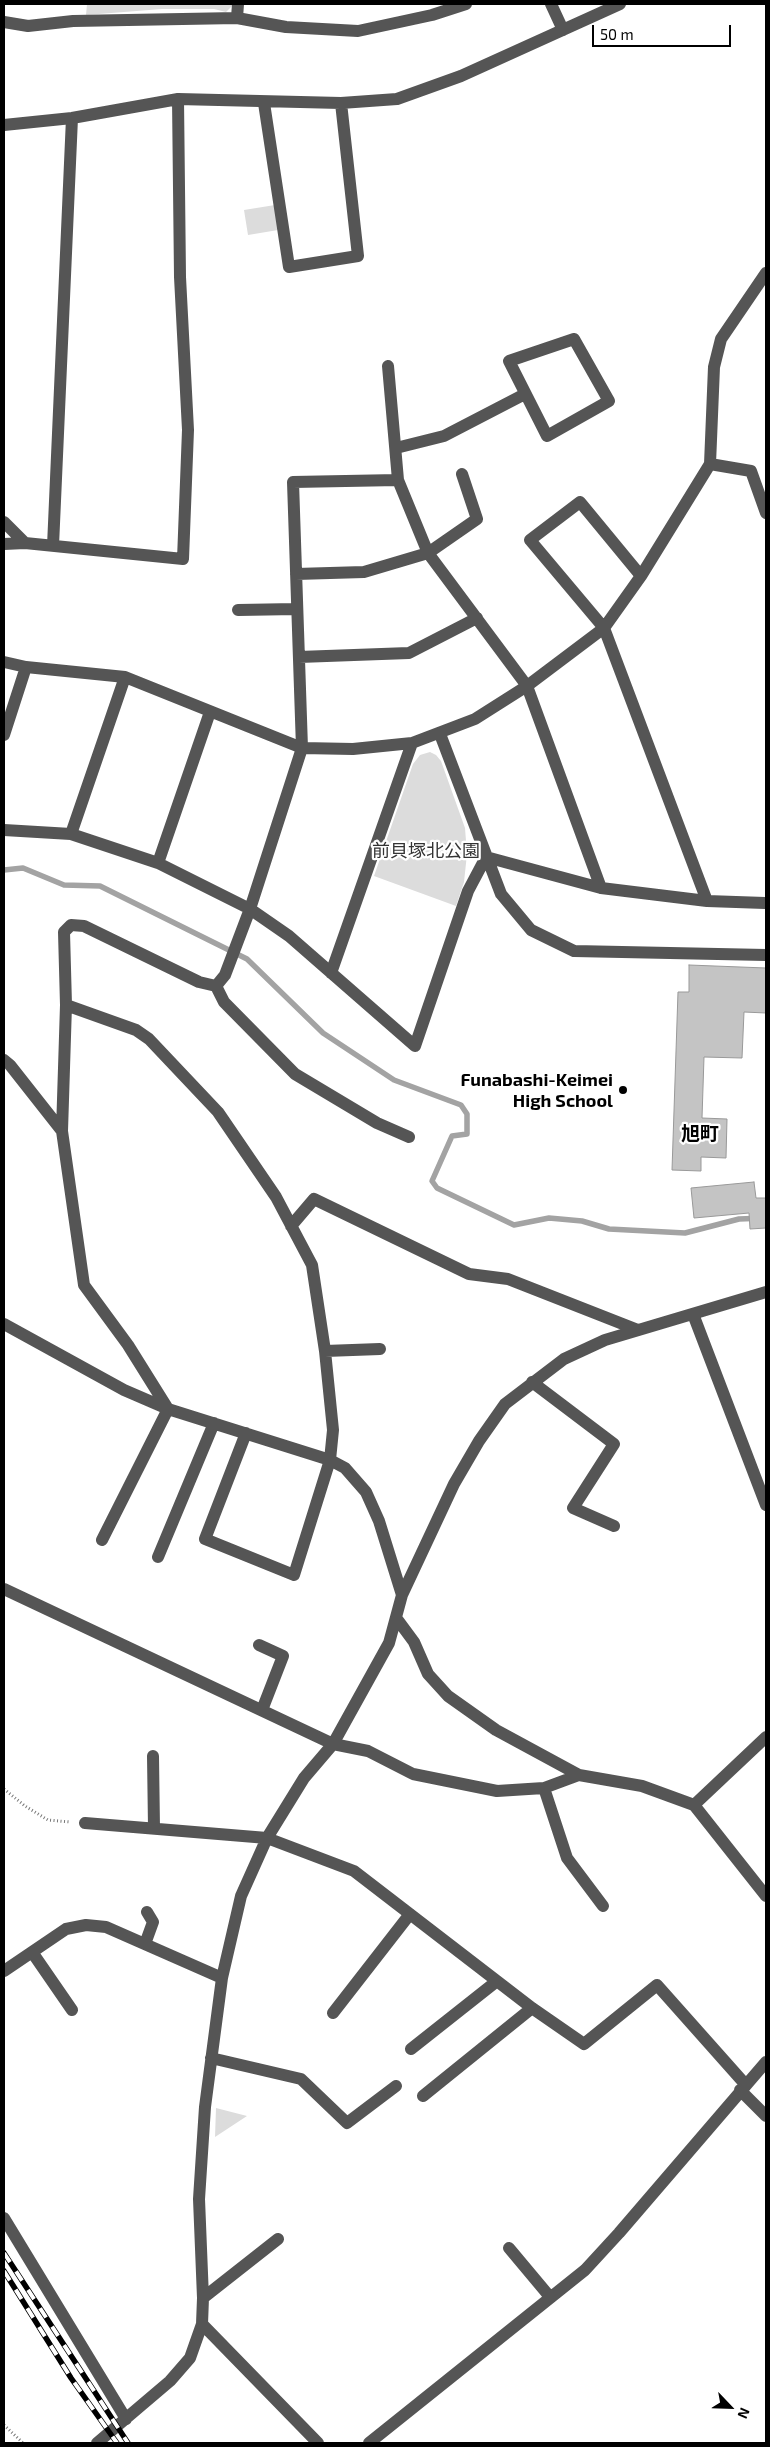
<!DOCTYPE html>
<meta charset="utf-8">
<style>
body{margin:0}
#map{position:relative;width:770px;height:2447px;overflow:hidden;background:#fff;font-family:"Exo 2",sans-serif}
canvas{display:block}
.frame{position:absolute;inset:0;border:5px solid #000;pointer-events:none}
.north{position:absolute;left:705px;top:2382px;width:50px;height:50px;-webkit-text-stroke:4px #fff;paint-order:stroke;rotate:114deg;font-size:14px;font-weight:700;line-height:20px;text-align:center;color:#000}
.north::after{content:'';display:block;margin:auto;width:18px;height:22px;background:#000;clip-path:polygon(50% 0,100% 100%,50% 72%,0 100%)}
.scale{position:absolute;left:592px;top:25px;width:139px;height:22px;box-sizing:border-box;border:2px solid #000;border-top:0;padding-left:6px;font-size:15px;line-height:18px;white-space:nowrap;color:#000;-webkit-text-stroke:4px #fff;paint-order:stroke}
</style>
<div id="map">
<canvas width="770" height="2447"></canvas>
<div class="frame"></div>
<div class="north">N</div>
<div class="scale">50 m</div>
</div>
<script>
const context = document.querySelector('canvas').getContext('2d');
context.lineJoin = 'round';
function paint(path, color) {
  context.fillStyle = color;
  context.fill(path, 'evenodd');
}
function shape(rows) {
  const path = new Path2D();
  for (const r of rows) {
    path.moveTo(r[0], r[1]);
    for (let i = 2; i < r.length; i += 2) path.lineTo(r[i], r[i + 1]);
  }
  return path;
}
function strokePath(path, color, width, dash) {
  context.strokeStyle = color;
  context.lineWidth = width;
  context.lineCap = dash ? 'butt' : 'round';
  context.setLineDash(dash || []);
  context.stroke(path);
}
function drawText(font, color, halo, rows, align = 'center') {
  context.font = font + ' "Exo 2","Noto Sans JP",sans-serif';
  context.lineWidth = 4.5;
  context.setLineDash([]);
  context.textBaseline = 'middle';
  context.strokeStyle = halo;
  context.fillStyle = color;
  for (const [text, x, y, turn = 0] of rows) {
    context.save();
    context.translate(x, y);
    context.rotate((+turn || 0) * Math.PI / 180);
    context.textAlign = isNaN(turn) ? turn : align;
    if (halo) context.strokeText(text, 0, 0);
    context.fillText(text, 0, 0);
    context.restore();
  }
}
const green = shape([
 [87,4,234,4,226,12,214,9,162,9,86,15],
 [275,205,278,230,248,235,244,210],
 [430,752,436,755,441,761,465,828,467,854,464,882,456,906,374,876,413,764,420,755],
 [216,2108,247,2116,215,2137]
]);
const stream = shape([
 [4,870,23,868,64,885,100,886,247,959,323,1033,394,1080,461,1105,467,1114,467,1134,452,1136,432,1181,437,1188,514,1225,549,1218,582,1221,609,1229,685,1233,739,1219,766,1218]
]);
const building = shape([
 [689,965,766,968,766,1013,744,1012,742,1058,704,1057,702,1118,727,1119,726,1158,701,1157,701,1171,672,1170,678,992,689,992,689,965],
 [754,1182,756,1198,766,1198,766,1228,750,1229,749,1213,694,1218,691,1188,754,1182]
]);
const path = shape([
 [4,1789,25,1806,48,1820,70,1822],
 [4,2425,23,2443]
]);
const minor = shape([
 [551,4,563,30],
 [237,18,238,4],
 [4,22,28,26,73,21,237,18,286,27,358,31,432,15,466,4],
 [264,103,289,267,358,256,341,103],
 [4,125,72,118,178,99,341,103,397,99,461,76,620,4],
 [574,339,609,401,547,436,509,361,574,339],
 [388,366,398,480,428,553,527,686,601,888],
 [396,448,444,436,525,394],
 [710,464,751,471,766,513],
 [4,522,25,543,183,559,188,430,180,277,178,99],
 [4,544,25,543],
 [53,546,72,118],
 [296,574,364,572,428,553,477,519,462,474],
 [641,576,580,502,530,540,604,628,707,901],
 [238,610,296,609],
 [299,657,409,653,477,618],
 [4,662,26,667,125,677,302,748,353,749,412,743,475,719,527,686,604,628,641,576,710,464,714,367,721,339,766,273],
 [440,734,501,894,531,930,574,951,766,955],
 [4,735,26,667],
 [4,830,71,834,158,863,250,909,289,936,415,1046,468,891,486,857,601,888,707,901,765,903],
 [71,834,125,677],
 [158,863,210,712],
 [331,973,412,743],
 [216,986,224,1002,295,1074,377,1123,409,1137],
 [66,1005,136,1030,149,1039,218,1112,276,1197,312,1265,325,1351,333,1430,330,1460,294,1575,205,1539,246,1433],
 [4,1060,10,1065,62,1131],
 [291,1226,314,1199,469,1274,508,1279,638,1330],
 [693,1314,766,1505],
 [4,1324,124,1390,168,1409,330,1460,345,1468,366,1492,379,1521,402,1595],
 [325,1351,380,1349],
 [532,1382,614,1444,573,1508,614,1526],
 [102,1540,168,1409,128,1345,84,1285,62,1131,66,1005,64,932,71,925,84,926,199,982,216,986,225,975,250,909,302,748,293,482,398,480],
 [158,1557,214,1423],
 [4,1589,333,1744,368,1751,413,1774,497,1791,544,1788,579,1775],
 [397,1619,414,1642,428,1674,448,1696,496,1730,579,1775,642,1786,694,1805,766,1896],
 [259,1645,283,1656,262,1710],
 [153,1756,154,1828],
 [544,1788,567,1858,603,1906],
 [694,1805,766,1737],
 [85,1823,267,1838,354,1871,532,2008,584,2044,657,1985,745,2084],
 [145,1944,153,1922,147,1912],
 [32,1952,72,2010],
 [4,1971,66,1929,86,1925,106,1927,222,1978],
 [333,2013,410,1914],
 [411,2049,497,1981],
 [211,2058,301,2079,347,2123,396,2086],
 [740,2090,766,2116],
 [423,2096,532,2008],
 [4,2218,126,2419],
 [509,2248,550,2297],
 [203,2298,278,2239],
 [202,2324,318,2443],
 [97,2443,170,2381,190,2358,202,2324,203,2298,199,2199,205,2107,222,1978,241,1896,267,1838,304,1778,333,1744,389,1643,402,1595,454,1484,479,1441,505,1404,564,1359,605,1340,766,1292],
 [369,2443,585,2270,619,2233,766,2062]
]);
const rail = shape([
 [4,2253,128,2443],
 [4,2271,71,2378,117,2443]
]);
const markers = [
 [623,1090,5,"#000"]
];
const parkNames = [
 ["前貝塚北公園",426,851]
];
const poiNames = [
 ["Funabashi-Keimei",613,1080],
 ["High School",613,1101]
];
const neighbourhoodNames = [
 ["旭町",700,1134]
];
paint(green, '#dcdcdc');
strokePath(stream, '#a3a3a3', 5.5);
paint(building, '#c4c4c4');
strokePath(building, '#999', 1);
strokePath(path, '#777', 3, [1, 2.5]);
strokePath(minor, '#555', 12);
strokePath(rail, '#000', 5.5);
strokePath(rail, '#fff', 4, [11]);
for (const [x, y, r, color] of markers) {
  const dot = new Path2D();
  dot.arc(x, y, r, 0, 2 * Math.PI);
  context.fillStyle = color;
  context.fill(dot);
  strokePath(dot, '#fff', 2);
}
drawText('18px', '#333', '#fff', parkNames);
drawText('bold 18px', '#000', '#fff', poiNames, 'right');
drawText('bold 19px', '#000', '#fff', neighbourhoodNames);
</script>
